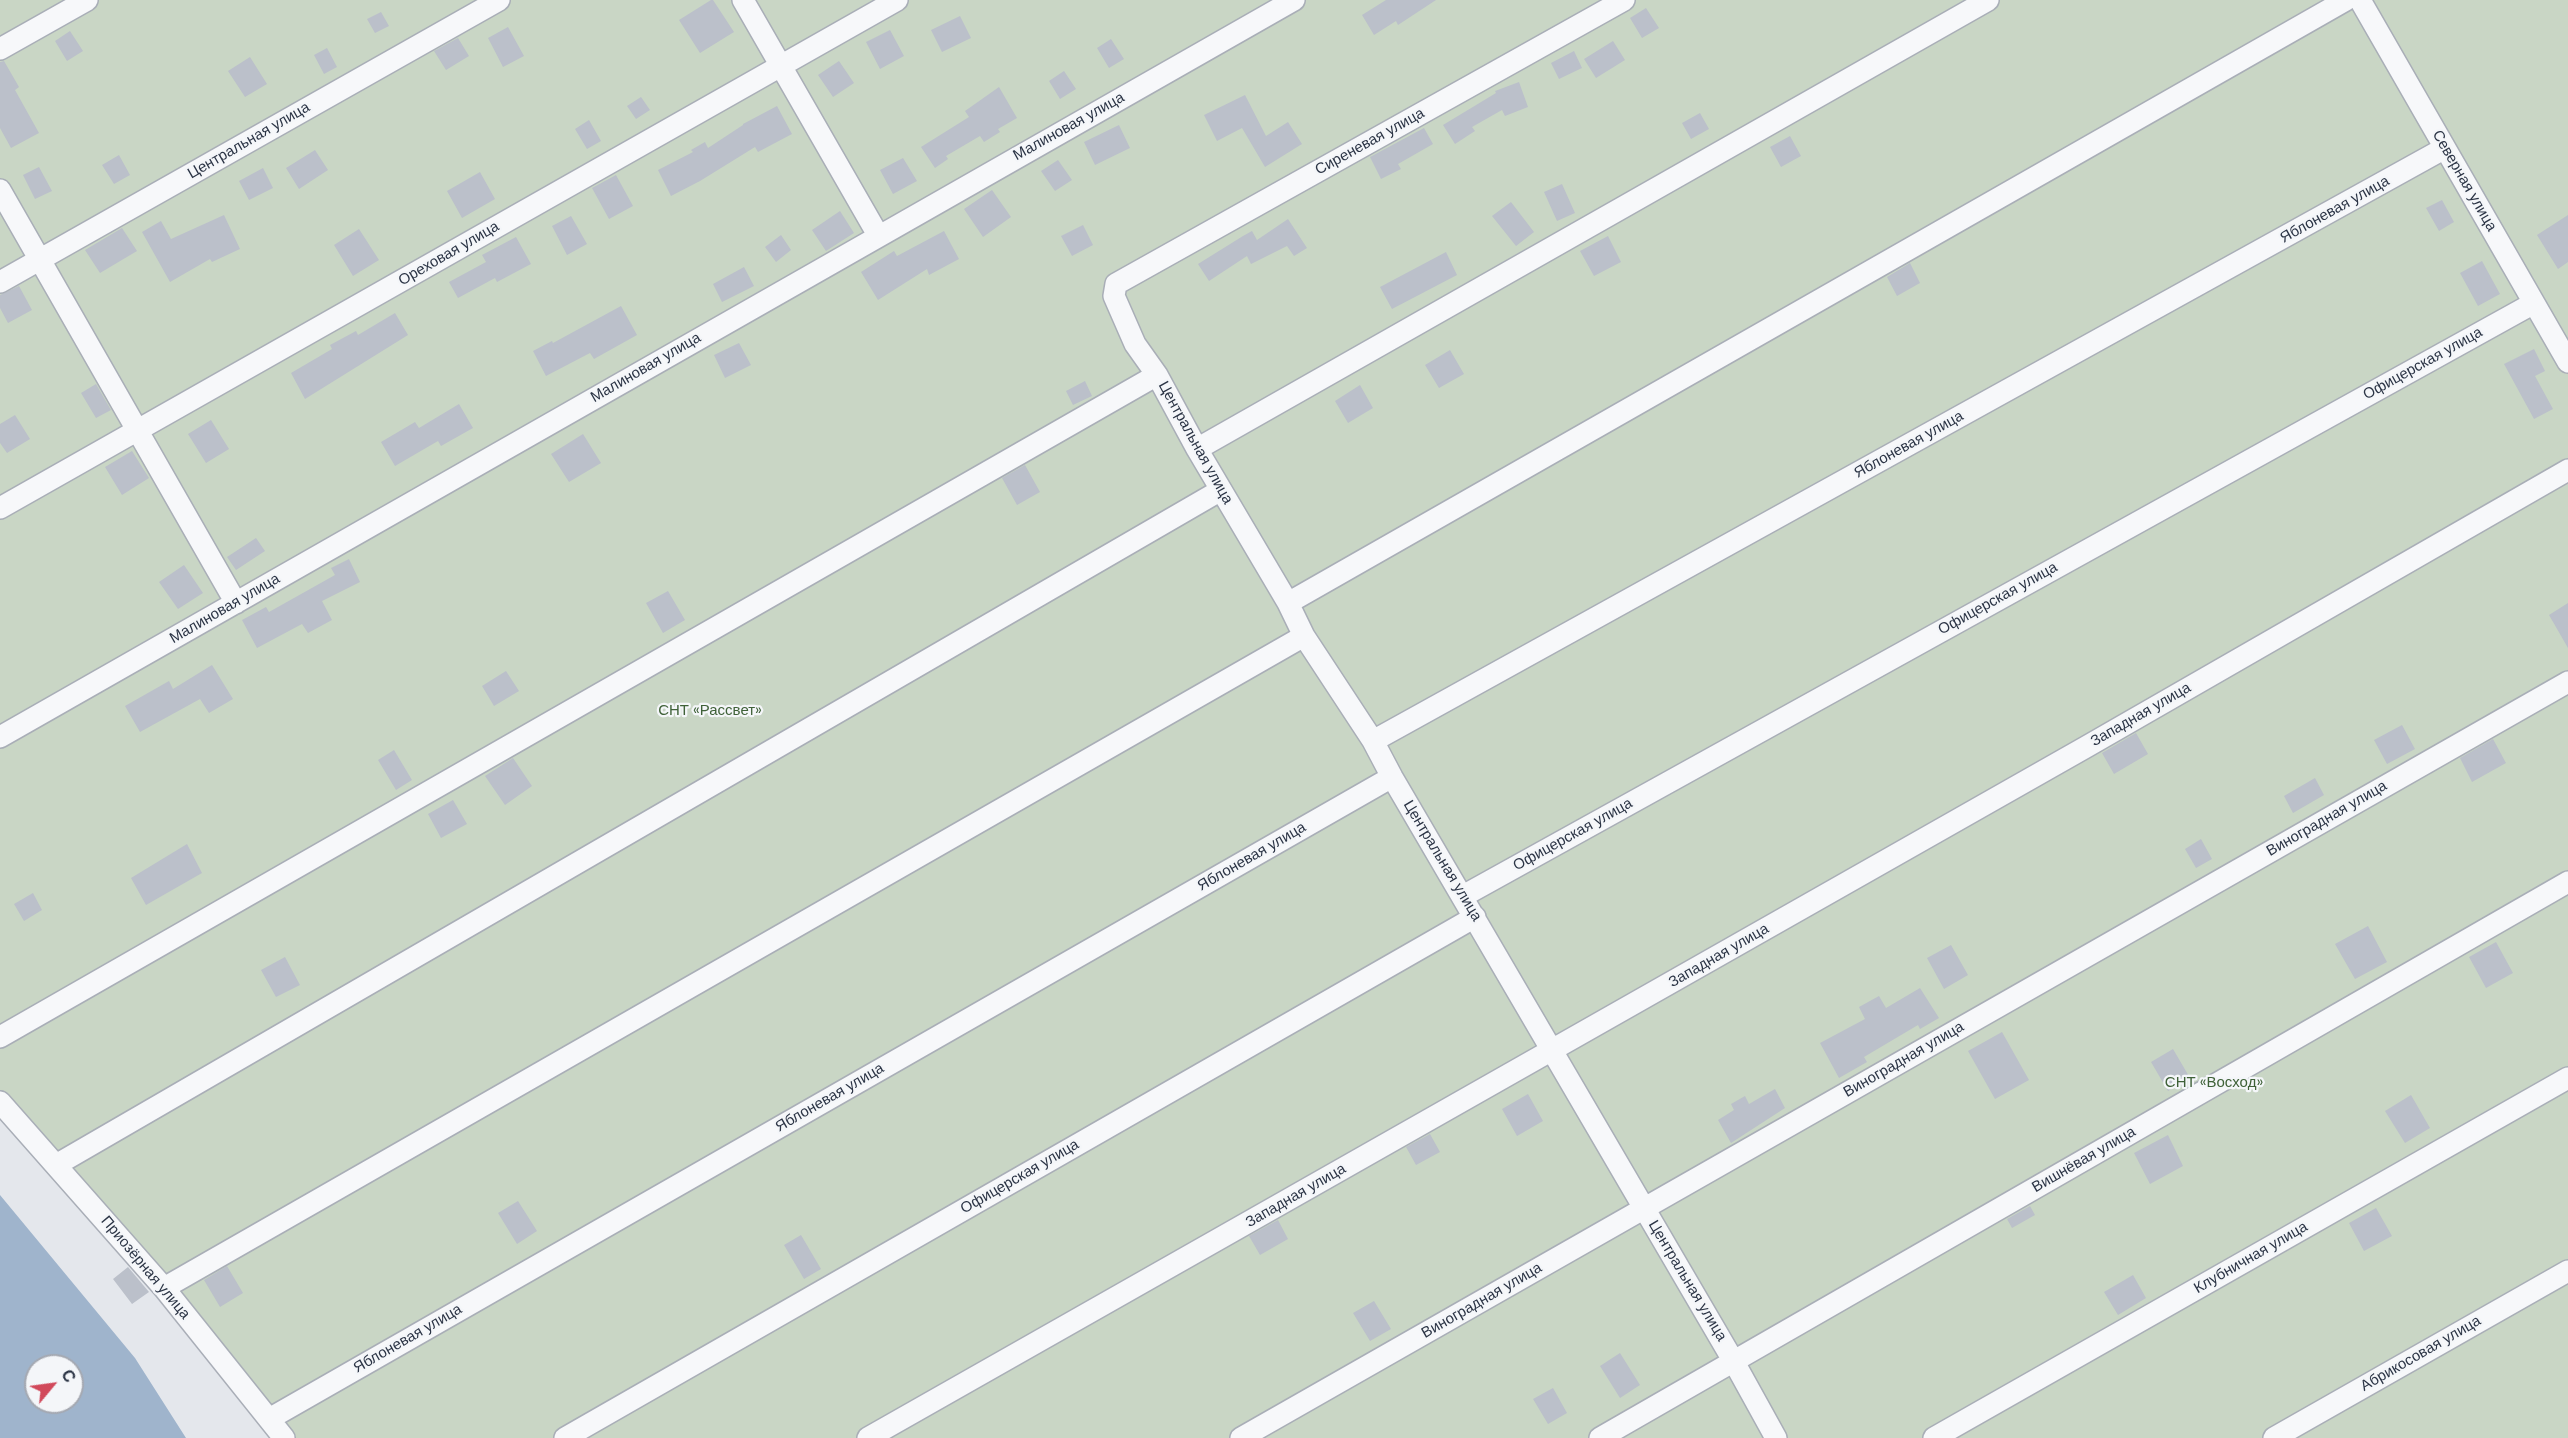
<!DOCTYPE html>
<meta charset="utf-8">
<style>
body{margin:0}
#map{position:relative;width:2568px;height:1438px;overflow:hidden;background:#e4e7ec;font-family:"DM Sans",sans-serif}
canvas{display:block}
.north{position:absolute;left:24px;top:1354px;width:60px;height:60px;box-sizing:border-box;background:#f4f6f9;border:2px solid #a4a8b1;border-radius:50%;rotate:61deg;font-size:16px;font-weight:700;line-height:24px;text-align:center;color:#2b3445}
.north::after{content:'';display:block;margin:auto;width:21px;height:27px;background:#d1495b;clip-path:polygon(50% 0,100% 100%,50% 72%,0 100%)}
</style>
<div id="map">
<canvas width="2568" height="1438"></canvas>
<div class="north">С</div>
</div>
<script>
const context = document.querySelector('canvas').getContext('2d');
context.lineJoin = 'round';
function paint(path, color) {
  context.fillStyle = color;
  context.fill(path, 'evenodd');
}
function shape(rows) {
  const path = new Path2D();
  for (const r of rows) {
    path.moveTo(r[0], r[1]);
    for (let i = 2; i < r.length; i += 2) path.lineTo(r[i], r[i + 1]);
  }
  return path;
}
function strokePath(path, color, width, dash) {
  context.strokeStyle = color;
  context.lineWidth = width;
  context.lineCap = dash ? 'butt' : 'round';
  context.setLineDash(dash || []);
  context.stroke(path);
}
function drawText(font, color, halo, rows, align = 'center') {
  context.font = font + ' "DM Sans",sans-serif';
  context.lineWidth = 4.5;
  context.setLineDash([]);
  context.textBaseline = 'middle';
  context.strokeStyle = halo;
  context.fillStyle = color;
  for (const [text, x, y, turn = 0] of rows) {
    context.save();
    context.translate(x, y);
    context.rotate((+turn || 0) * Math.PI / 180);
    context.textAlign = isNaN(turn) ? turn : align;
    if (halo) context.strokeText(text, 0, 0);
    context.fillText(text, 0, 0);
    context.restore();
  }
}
const green = shape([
 [0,0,2568,0,2568,1438,284,1438,0,1102]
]);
const water = shape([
 [0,1195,135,1358,186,1438,0,1438],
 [36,1366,72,1366,72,1402,36,1402]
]);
const building = shape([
 [711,0,713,0,734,32,700,53,679,20],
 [1386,0,1436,0,1398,25,1396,21,1374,35,1362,15],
 [1646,8,1659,28,1642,38,1630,18],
 [381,12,389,26,375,33,367,19],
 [960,16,971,38,942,52,931,30],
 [508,27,524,56,503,67,488,38],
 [890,30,904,56,880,69,866,42],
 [70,31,83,51,67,61,55,41],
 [458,38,469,56,446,70,434,51],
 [1111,39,1124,59,1109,68,1097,48],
 [1613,41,1625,60,1596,78,1584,59],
 [327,48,337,67,324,74,314,55],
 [1574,51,1582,68,1559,79,1551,63],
 [250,57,267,84,245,97,228,71],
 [4,61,19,87,15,90,39,133,11,148,0,128,0,62],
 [839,61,854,83,833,97,818,75],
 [1064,71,1076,89,1060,99,1049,81],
 [1519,82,1528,107,1505,116,1502,110,1472,127,1475,131,1455,144,1443,125,1496,93,1495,91],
 [999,87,1017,118,998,129,1000,132,984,142,980,136,946,156,948,159,935,168,921,147,969,117,965,111],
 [1245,95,1266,136,1288,122,1302,144,1265,167,1242,128,1217,141,1204,115],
 [641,97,650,110,636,119,627,106],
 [777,106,792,134,758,152,755,147,700,181,671,196,658,170,693,152,691,150,705,142,708,148,743,125,743,124],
 [1700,113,1709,129,1691,139,1682,123],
 [589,120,601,141,587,149,575,129],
 [1119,125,1130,148,1095,165,1084,142],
 [1424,128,1433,144,1398,164,1401,169,1381,179,1370,157],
 [1790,136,1801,156,1781,167,1770,147],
 [315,150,328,170,299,189,286,168],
 [119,155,130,175,114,184,102,165],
 [903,158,917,181,893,194,880,170],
 [1058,160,1072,180,1055,191,1041,171],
 [39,167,52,191,35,199,23,175],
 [263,168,273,188,249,200,239,181],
 [480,172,495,199,462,218,447,191],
 [616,175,633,206,609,219,592,188],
 [1562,184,1575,213,1557,221,1544,192],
 [992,190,1011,217,983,237,964,209],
 [2442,200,2454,222,2439,231,2426,208],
 [1511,202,1534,232,1516,246,1492,216],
 [840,211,854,233,826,251,812,230],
 [224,215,240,249,212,262,210,259,170,282,142,232,161,221,171,239],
 [2568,215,2568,262,2558,269,2537,235],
 [571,216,587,244,567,255,552,226],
 [1288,219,1307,248,1294,256,1287,246,1251,264,1247,256,1209,281,1198,264,1243,236,1252,231,1257,240],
 [1083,225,1093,245,1072,256,1061,236],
 [122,228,137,251,100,273,85,250],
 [359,229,379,260,353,276,334,245],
 [944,231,959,259,929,275,927,269,878,300,861,272,894,251,897,256],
 [781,235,791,250,776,262,765,247],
 [1608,236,1621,262,1594,276,1580,251],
 [516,237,531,264,497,282,495,278,458,298,449,282,486,262,482,255],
 [1446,252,1457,275,1392,309,1380,287],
 [2482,261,2500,294,2478,306,2460,273],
 [1910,263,1920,283,1897,296,1887,277],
 [744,267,754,286,722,302,713,284],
 [19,286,32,310,8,323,0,308,0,295],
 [621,306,637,335,594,359,590,353,546,376,533,351,552,341,553,343],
 [395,313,408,335,305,399,291,373,332,349,330,345,356,331,358,335],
 [739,343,751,365,725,378,714,355],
 [2534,349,2545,371,2535,376,2553,409,2534,419,2504,364],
 [1450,350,1464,374,1439,388,1425,365],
 [1085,381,1092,396,1073,405,1066,391],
 [96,384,111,410,96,418,81,393],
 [1360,385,1373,408,1348,423,1335,401],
 [459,404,473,428,441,446,438,441,395,466,381,442,415,422,419,428],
 [15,415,30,439,7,453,0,443,0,424],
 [211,420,229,449,206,463,188,434],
 [583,434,601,463,569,482,551,454],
 [132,451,149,478,122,495,105,467],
 [1025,465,1040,492,1017,505,1002,478],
 [256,538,265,551,236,570,227,557],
 [349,559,360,582,322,601,332,620,308,633,302,624,257,648,242,620,266,607,269,612,335,575,331,568],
 [184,565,203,593,178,609,159,582],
 [668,591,685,620,663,633,646,603],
 [2568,603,2568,648,2549,615],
 [212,665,233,699,209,713,200,699,140,732,125,706,169,681,173,689],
 [506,671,519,691,494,706,482,686],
 [2402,725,2415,749,2387,764,2374,740],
 [2136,733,2148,754,2114,774,2102,753],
 [2493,739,2506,763,2472,782,2460,758],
 [394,750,412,780,396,790,378,760],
 [513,758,532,786,505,805,485,776],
 [2315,778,2324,795,2293,813,2284,796],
 [453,800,467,824,441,838,428,814],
 [2201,839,2212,859,2196,868,2185,849],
 [187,844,202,873,146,905,131,878],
 [33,893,42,910,24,921,14,904],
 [2368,926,2387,962,2355,979,2335,944],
 [2496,942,2513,973,2486,988,2469,957],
 [1951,945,1968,975,1944,989,1927,958],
 [285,957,300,985,276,997,261,970],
 [1920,988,1939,1018,1920,1029,1918,1025,1864,1057,1867,1062,1839,1078,1820,1043,1865,1019,1859,1007,1879,996,1886,1008],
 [2002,1032,2029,1080,1995,1099,1968,1051],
 [2173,1049,2190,1078,2168,1091,2151,1062],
 [1775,1089,1785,1108,1731,1143,1718,1120,1734,1110,1731,1104,1745,1096,1749,1104],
 [1528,1094,1543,1121,1517,1136,1502,1109],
 [2411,1095,2430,1128,2405,1143,2385,1111],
 [1430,1134,1440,1152,1416,1165,1406,1147],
 [2168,1135,2183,1166,2150,1184,2134,1153],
 [518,1201,537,1231,517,1244,498,1213],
 [2030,1206,2035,1215,2012,1228,2007,1219],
 [2376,1208,2392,1236,2364,1251,2349,1223],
 [1278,1220,1288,1239,1260,1255,1249,1236],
 [801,1235,821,1269,804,1279,784,1245],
 [227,1266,243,1293,220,1307,204,1280],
 [128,1267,149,1292,132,1304,113,1279],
 [2133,1275,2146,1298,2118,1315,2104,1292],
 [1374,1301,1391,1329,1370,1341,1353,1313],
 [1620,1353,1640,1385,1620,1398,1600,1366],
 [1553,1388,1567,1413,1548,1424,1533,1399]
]);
const street = shape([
 [743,0,878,235],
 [1624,0,1116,284,1114,296,1135,344,1157,375,1197,449,1288,603,1304,636,1373,741,1392,777,1734,1362,1776,1438],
 [2360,0,2568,362],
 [0,49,87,0],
 [0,190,236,603],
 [0,282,499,0],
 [1197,449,1988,0],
 [0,508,897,0],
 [1288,603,2346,0],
 [0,737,1294,0],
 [1373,741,2445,148],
 [1463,896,2534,303],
 [0,1037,1157,375],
 [0,1102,164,1288,284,1438],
 [56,1165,1221,490],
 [164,1288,1304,636],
 [269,1419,1392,777],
 [565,1438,1475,917],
 [868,1438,2086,747,2568,470],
 [1241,1438,2568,682],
 [1600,1438,2568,882],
 [1934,1438,2568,1078],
 [2274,1438,2568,1271]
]);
const streetNames = [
 ["Малиновая улица",1069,127,-29],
 ["Центральная улица",249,141,-30],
 ["Сиреневая улица",1370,142,-29],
 ["Северная улица",2464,181,60],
 ["Яблоневая улица",2335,210,-29],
 ["Ореховая улица",449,254,-30],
 ["Офицерская улица",2423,364,-29],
 ["Малиновая улица",646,368,-30],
 ["Центральная улица",1195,443,61],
 ["Яблоневая улица",1909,445,-29],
 ["Офицерская улица",1998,599,-29],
 ["Малиновая улица",225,609,-30],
 ["Западная улица",2141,715,-30],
 ["Виноградная улица",2327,819,-30],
 ["Офицерская улица",1573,835,-29],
 ["Яблоневая улица",1252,857,-30],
 ["Центральная улица",1442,861,59],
 ["Западная улица",1719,956,-30],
 ["Виноградная улица",1904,1060,-30],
 ["Яблоневая улица",830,1098,-30],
 ["Вишнёвая улица",2084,1160,-30],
 ["Офицерская улица",1020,1177,-30],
 ["Западная улица",1296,1196,-30],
 ["Клубничная улица",2251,1258,-30],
 ["Приозёрная улица",145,1268,50],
 ["Центральная улица",1687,1281,59],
 ["Виноградная улица",1482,1301,-30],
 ["Яблоневая улица",408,1339,-30],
 ["Абрикосовая улица",2421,1354,-30]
];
const parkNames = [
 ["СНТ «Рассвет»",710,711],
 ["СНТ «Восход»",2214,1083]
];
paint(green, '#c9d6c5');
paint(water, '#9fb4cc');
paint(building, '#bbc0ca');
strokePath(street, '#a9aeb7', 24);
strokePath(street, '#f7f8fa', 21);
drawText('15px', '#2b3445', '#f4f6f9', streetNames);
drawText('15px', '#3f6138', '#f4f6f9', parkNames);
</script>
